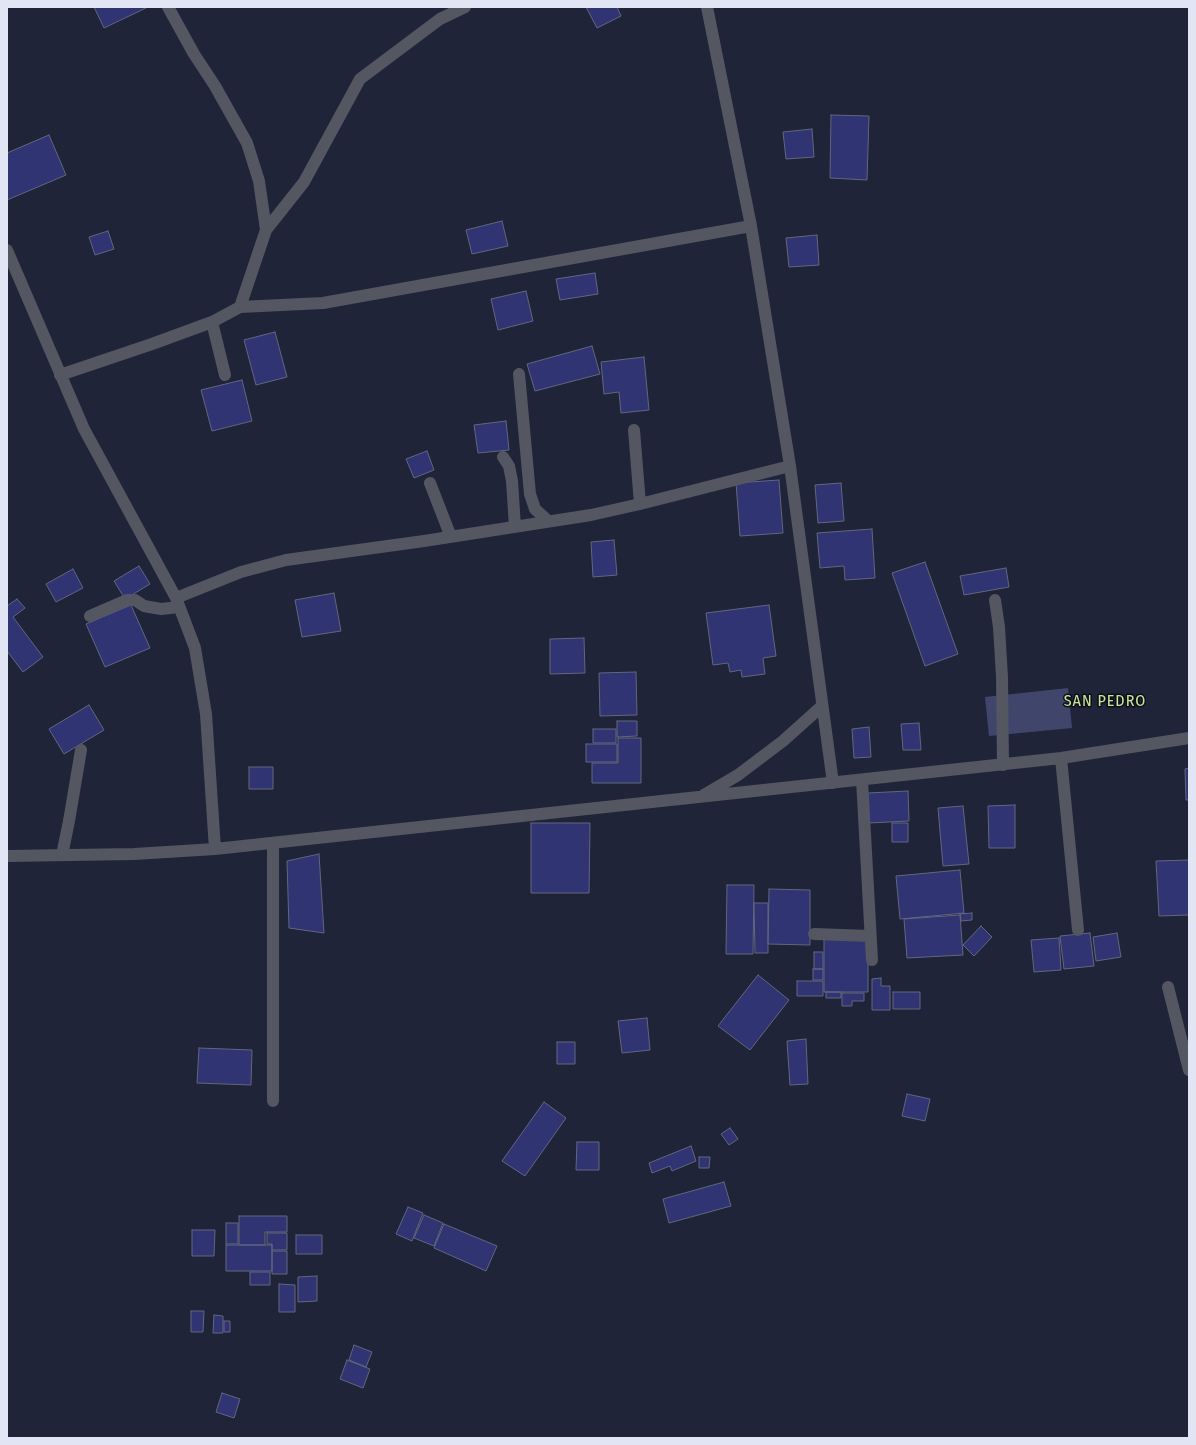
<!DOCTYPE html>
<style>
body{margin:0}
#map{position:relative;width:1196px;height:1445px;overflow:hidden;background:#202438;font-family:"Fira Sans Condensed",sans-serif}
canvas{display:block}
.frame{position:absolute;inset:0;border:8px solid #e2e5f3;pointer-events:none}
</style>
<div id="map">
<canvas width="1196" height="1445"></canvas>
<div class="frame"></div>
</div>
<script>
const context = document.querySelector('canvas').getContext('2d');
context.lineJoin = 'round';
function paint(path, color) {
  context.fillStyle = color;
  context.fill(path, 'evenodd');
}
function shape(rows) {
  const path = new Path2D();
  for (const r of rows) {
    path.moveTo(r[0], r[1]);
    for (let i = 2; i < r.length; i += 2) path.lineTo(r[i], r[i + 1]);
  }
  return path;
}
function strokePath(path, color, width, dash) {
  context.strokeStyle = color;
  context.lineWidth = width;
  context.lineCap = dash ? 'butt' : 'round';
  context.setLineDash(dash || []);
  context.stroke(path);
}
function drawText(font, color, halo, rows, align = 'center') {
  context.font = font + ' "Fira Sans Condensed",sans-serif';
  context.lineWidth = 3;
  context.setLineDash([]);
  context.textBaseline = 'middle';
  context.strokeStyle = halo;
  context.fillStyle = color;
  for (const [text, x, y, turn = 0] of rows) {
    context.save();
    context.translate(x, y);
    context.rotate((+turn || 0) * Math.PI / 180);
    context.textAlign = isNaN(turn) ? turn : align;
    if (halo) context.strokeText(text, 0, 0);
    context.fillText(text, 0, 0);
    context.restore();
  }
}
const green = shape([
 [1068,688,1072,728,989,736,985,697]
]);
const building = shape([
 [94,7,145,7,146,8,104,28,94,7],
 [586,7,617,7,621,16,597,28,586,7],
 [831,115,869,116,867,180,830,178,831,115],
 [812,129,814,157,786,159,783,132,812,129],
 [49,135,66,175,7,200,7,153,49,135],
 [502,221,508,246,472,254,466,230,502,221],
 [108,231,114,249,95,255,89,237,108,231],
 [817,235,819,265,789,267,786,238,817,235],
 [595,273,598,294,560,300,556,279,595,273],
 [526,291,533,321,498,330,491,299,526,291],
 [275,332,287,377,256,385,244,340,275,332],
 [592,346,600,374,535,391,527,364,592,346],
 [644,357,649,410,621,413,619,392,604,394,601,362,644,357],
 [242,380,252,421,212,431,201,390,242,380],
 [506,421,509,450,478,453,474,425,506,421],
 [427,451,434,470,414,478,406,459,427,451],
 [779,480,783,533,740,536,736,483,779,480],
 [841,483,844,521,818,523,815,485,841,483],
 [872,529,875,578,845,580,844,566,820,568,817,533,872,529],
 [614,540,617,575,593,577,591,542,614,540],
 [925,562,958,654,925,666,892,573,925,562],
 [139,566,150,584,125,599,114,581,139,566],
 [1006,568,1009,587,964,595,960,576,1006,568],
 [73,569,83,588,56,602,46,584,73,569],
 [334,593,341,631,302,637,295,600,334,593],
 [17,599,25,608,13,617,43,657,23,672,7,651,7,606,17,599],
 [131,605,150,648,105,667,86,624,131,605],
 [769,605,776,656,763,658,765,674,742,677,741,670,730,672,728,663,713,665,706,613,769,605],
 [584,638,585,673,550,674,550,639,584,638],
 [636,672,637,715,600,716,599,673,636,672],
 [89,705,104,730,64,754,49,729,89,705],
 [617,721,637,721,637,736,617,737,617,721],
 [919,723,921,750,903,750,901,724,919,723],
 [869,727,871,757,854,758,852,729,869,727],
 [593,729,616,729,616,743,593,743,593,729],
 [618,738,641,738,641,783,592,783,592,763,618,763,618,738],
 [586,744,617,744,617,762,586,762,586,744],
 [249,767,273,767,273,789,249,789,249,767],
 [1189,768,1189,800,1186,800,1185,769,1189,768],
 [908,791,909,821,869,823,868,793,908,791],
 [1015,805,1015,848,989,848,988,806,1015,805],
 [963,806,969,864,943,866,938,808,963,806],
 [531,823,590,823,589,893,531,893,531,823],
 [892,823,908,823,908,842,892,842,892,823],
 [319,854,324,933,289,928,287,861,319,854],
 [1189,860,1189,915,1159,916,1156,861,1189,860],
 [960,870,964,913,900,919,896,876,960,870],
 [727,885,754,885,753,954,726,954,727,885],
 [769,889,810,890,810,945,768,944,769,889],
 [754,903,768,903,768,953,755,953,754,903],
 [972,913,972,920,961,921,960,914,972,913],
 [960,915,963,955,907,958,904,919,960,915],
 [981,926,992,937,974,956,963,945,981,926],
 [1090,933,1094,966,1064,969,1060,936,1090,933],
 [1117,933,1121,957,1096,961,1093,937,1117,933],
 [1059,938,1061,970,1034,972,1031,940,1059,938],
 [824,939,868,940,868,992,824,992,824,939],
 [814,952,823,952,823,969,814,969,814,952],
 [813,969,823,969,823,980,813,980,813,969],
 [758,975,789,1000,750,1050,718,1026,758,975],
 [881,978,881,986,890,986,890,1010,872,1010,872,979,881,978],
 [797,981,823,981,823,996,797,996,797,981],
 [826,992,841,992,841,998,826,998,826,992],
 [893,992,920,992,920,1009,893,1009,893,992],
 [842,993,864,993,864,1001,852,1001,852,1006,842,1006,842,993],
 [647,1018,650,1050,622,1053,618,1021,647,1018],
 [806,1039,808,1084,790,1085,787,1041,806,1039],
 [557,1042,575,1042,575,1064,557,1064,557,1042],
 [199,1048,252,1050,251,1085,197,1083,199,1048],
 [907,1094,930,1099,925,1121,902,1116,907,1094],
 [544,1102,566,1118,525,1176,502,1161,544,1102],
 [730,1128,738,1139,729,1145,721,1134,730,1128],
 [577,1142,599,1142,599,1170,576,1170,577,1142],
 [691,1146,696,1161,672,1171,670,1166,652,1173,649,1163,691,1146],
 [699,1157,710,1157,709,1168,699,1168,699,1157],
 [724,1182,731,1206,669,1223,663,1199,724,1182],
 [408,1207,423,1213,412,1241,396,1234,408,1207],
 [424,1215,443,1223,434,1246,414,1238,424,1215],
 [239,1216,287,1216,287,1232,265,1232,265,1245,239,1245,239,1216],
 [226,1223,238,1223,238,1244,226,1244,226,1223],
 [444,1224,497,1246,486,1271,434,1248,444,1224],
 [192,1230,215,1230,214,1256,192,1256,192,1230],
 [267,1233,287,1233,287,1250,272,1250,272,1244,267,1244,267,1233],
 [296,1235,322,1235,322,1254,296,1254,296,1235],
 [226,1245,272,1245,272,1271,226,1271,226,1245],
 [272,1251,287,1251,287,1274,272,1274,272,1251],
 [250,1272,270,1272,270,1285,250,1285,250,1272],
 [317,1276,317,1301,298,1302,298,1277,317,1276],
 [279,1284,295,1285,295,1312,279,1312,279,1284],
 [191,1311,204,1311,203,1332,191,1332,191,1311],
 [214,1315,223,1316,223,1333,213,1333,214,1315],
 [224,1321,230,1321,230,1332,224,1332,224,1321],
 [354,1345,372,1352,366,1367,349,1360,354,1345],
 [347,1360,370,1369,363,1388,340,1379,347,1360],
 [222,1393,240,1399,234,1418,216,1412,222,1393]
]);
const minor = shape([
 [168,7,194,54,215,86,247,143,259,181,266,230],
 [707,7,751,226],
 [7,250,84,429,176,598,195,648,206,714,215,849],
 [240,307,266,230,304,182,360,79,440,19,465,7],
 [212,322,225,375],
 [519,374,530,494,535,509,548,521],
 [60,375,152,344,212,322,240,307,323,303,751,226,790,466,833,783],
 [634,430,640,504],
 [503,457,509,466,512,481,515,527],
 [430,483,451,537],
 [176,598,241,572,286,560,424,541,591,515,640,504,790,466],
 [995,600,999,627,1002,677,1003,765],
 [90,616,127,600,135,600,144,606,161,609,179,607],
 [1061,758,1078,930],
 [862,780,872,960],
 [704,795,738,775,783,741,822,706],
 [62,855,69,821,81,750],
 [7,856,134,854,215,849,1061,758,1189,738],
 [814,934,870,936],
 [1168,987,1189,1070],
 [273,1101,273,843]
]);
const quarterNames = [
 ["SAN PEDRO",1105,702]
];
paint(green, '#40466b');
paint(building, '#303472');
strokePath(building, '#62667e', 1);
strokePath(minor, '#545661', 12);
context.letterSpacing = '1px';
drawText('16px', '#c8e59d', '#0c0e17', quarterNames);
context.letterSpacing = '0px';
</script>
